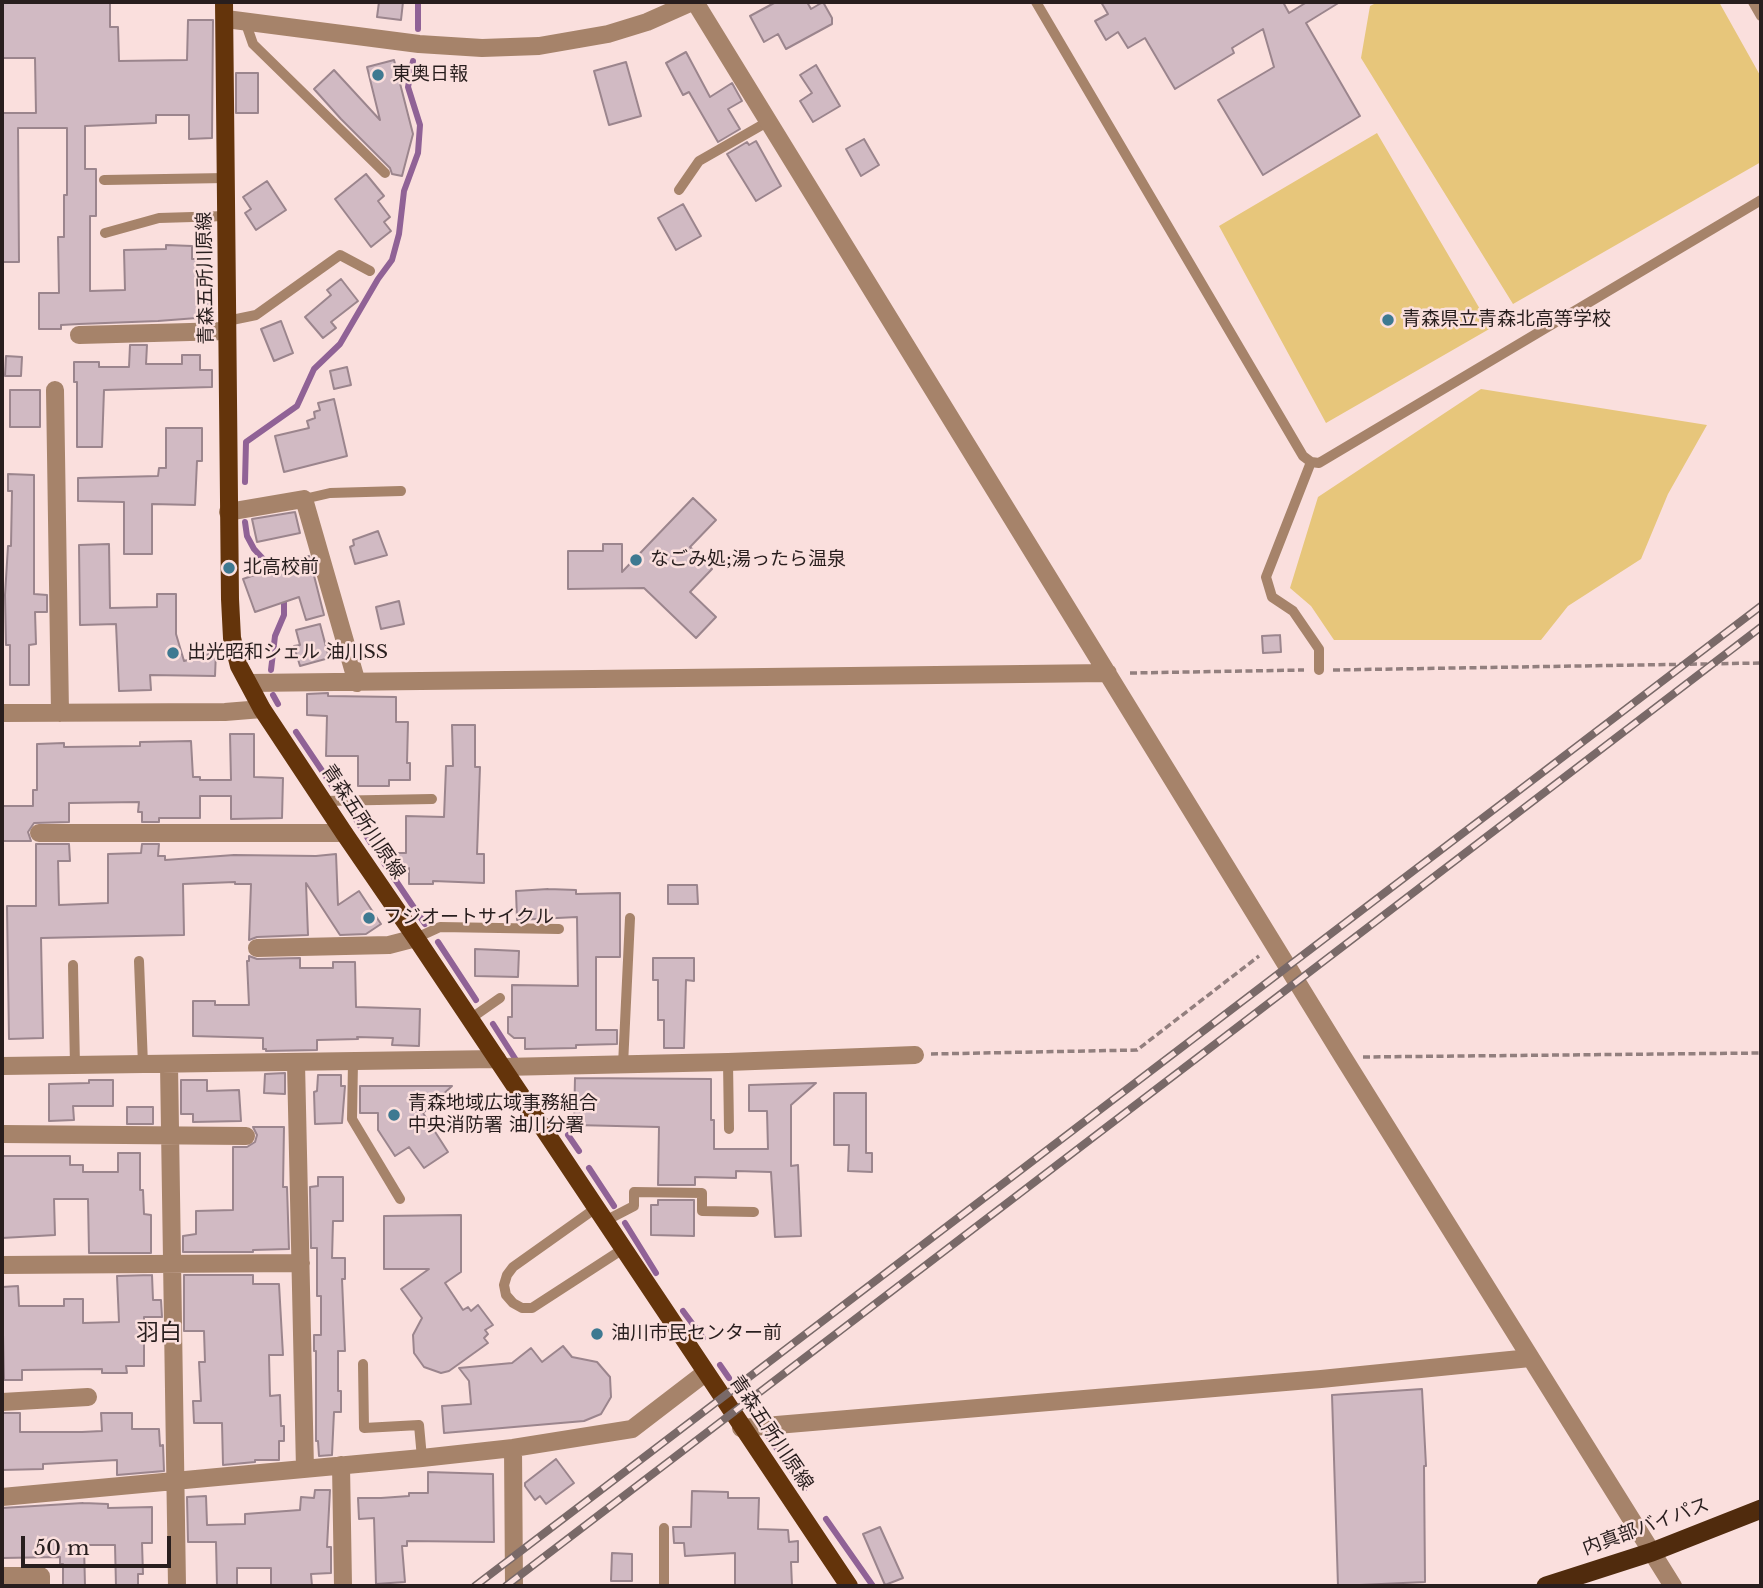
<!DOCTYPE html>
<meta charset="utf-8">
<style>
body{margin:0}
#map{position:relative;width:1763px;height:1588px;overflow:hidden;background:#fadfdd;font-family:"Libre Baskerville",serif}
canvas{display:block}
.frame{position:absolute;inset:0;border:4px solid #281e1e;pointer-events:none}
.scale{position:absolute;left:21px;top:1536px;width:150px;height:32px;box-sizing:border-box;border:4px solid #281e1e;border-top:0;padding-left:9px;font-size:21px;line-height:24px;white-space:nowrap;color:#281e1e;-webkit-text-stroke:5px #fadfdd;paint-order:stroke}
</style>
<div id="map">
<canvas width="1763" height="1588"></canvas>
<div class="frame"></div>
<div class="scale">50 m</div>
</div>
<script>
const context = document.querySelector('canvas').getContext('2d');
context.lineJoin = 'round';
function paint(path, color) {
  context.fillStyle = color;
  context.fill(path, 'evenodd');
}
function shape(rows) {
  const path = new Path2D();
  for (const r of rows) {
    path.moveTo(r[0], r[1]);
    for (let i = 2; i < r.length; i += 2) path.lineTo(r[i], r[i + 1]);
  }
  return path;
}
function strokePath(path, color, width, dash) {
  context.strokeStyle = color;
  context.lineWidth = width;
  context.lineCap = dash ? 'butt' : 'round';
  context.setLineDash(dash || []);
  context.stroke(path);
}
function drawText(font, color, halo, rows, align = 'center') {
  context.font = font + ' "Libre Baskerville","Noto Sans JP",serif';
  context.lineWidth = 5;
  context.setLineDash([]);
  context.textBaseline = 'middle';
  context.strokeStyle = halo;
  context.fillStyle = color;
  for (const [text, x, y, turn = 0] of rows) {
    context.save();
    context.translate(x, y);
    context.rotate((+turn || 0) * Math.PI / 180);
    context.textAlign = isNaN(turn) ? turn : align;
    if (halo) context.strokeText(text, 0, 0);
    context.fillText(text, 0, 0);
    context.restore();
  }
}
const green = shape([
 [1378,2,1719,2,1761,77,1761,162,1513,304,1361,58,1370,6],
 [1377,133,1491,328,1326,423,1219,226],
 [1481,389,1707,425,1668,494,1641,559,1568,606,1541,640,1334,640,1311,606,1290,588,1318,497]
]);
const stream = shape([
 [418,29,418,2],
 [245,482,246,442,297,406,314,369,340,344,378,279,392,260,399,234,404,191,418,153,420,125,408,87,413,61],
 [245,522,247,536,254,549,277,574],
 [271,670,275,636,284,615,284,594],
 [273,695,278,704],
 [296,732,333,787],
 [353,815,374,848],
 [384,863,425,924],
 [438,942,476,1000],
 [493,1024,516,1060],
 [568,1135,579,1151],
 [589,1168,614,1206],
 [625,1223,656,1273],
 [683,1311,703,1338],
 [720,1365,729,1378],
 [769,1437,804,1489],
 [826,1519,873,1586]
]);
const building = shape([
 [2,2,110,2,110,27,118,27,119,61,187,60,188,20,213,20,212,138,189,139,189,115,156,115,156,123,85,126,85,169,96,169,96,216,90,216,90,291,125,290,124,250,166,249,166,245,192,246,192,259,197,259,196,292,209,292,210,317,158,321,79,324,61,325,61,329,39,329,39,293,59,293,58,237,64,237,64,195,67,195,67,128,18,128,19,262,2,262,2,113,36,113,35,58,2,58,2,2],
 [379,2,403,2,401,20,377,17,379,2],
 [776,2,807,2,811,9,823,2,832,18,832,24,786,49,778,34,764,42,750,16,776,2],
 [1101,2,1283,2,1289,13,1307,2,1340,2,1306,23,1360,116,1263,175,1218,100,1274,67,1263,29,1232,48,1234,53,1175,89,1145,38,1128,48,1118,32,1106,40,1095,21,1108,14,1101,2],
 [686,52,710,97,732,83,742,101,728,109,740,129,718,142,689,92,683,95,666,63,686,52],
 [394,60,413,134,402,176,392,174,390,168,341,119,314,89,334,70,380,120,367,67,394,60],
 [626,62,641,116,609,125,594,71,626,62],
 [816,65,840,106,813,122,800,101,812,93,800,75,816,65],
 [236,73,258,73,258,113,236,113,236,73],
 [864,139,879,165,861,176,846,149,864,139],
 [756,141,781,186,756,201,727,154,747,142,749,145,756,141],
 [366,174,384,196,378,201,390,217,384,222,391,231,371,247,335,199,366,174],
 [267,181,286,210,256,230,245,213,251,209,243,197,267,181],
 [683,204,701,236,676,250,658,218,683,204],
 [341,279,358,301,331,322,336,328,323,338,305,317,331,295,327,290,341,279],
 [281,321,293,353,274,361,261,329,281,321],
 [130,345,147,345,146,364,182,364,182,355,200,355,200,370,212,370,212,387,104,390,102,447,77,447,77,382,74,382,74,362,99,362,99,367,129,367,130,345],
 [6,356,22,357,21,376,5,376,6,356],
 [347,367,351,385,334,389,330,371,347,367],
 [10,390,40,390,40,427,10,427,10,390],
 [334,399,347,456,284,472,275,436,309,428,307,421,315,418,314,412,320,410,318,403,334,399],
 [166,428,202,428,202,461,197,461,195,505,152,504,152,554,124,554,124,502,78,501,78,478,158,476,159,468,166,468,166,428],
 [8,474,34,475,34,594,47,595,47,612,35,612,36,644,29,645,29,685,10,685,10,645,6,645,5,595,8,546,11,546,12,491,8,491,8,474],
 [693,498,716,520,690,547,712,569,690,592,716,617,696,638,644,588,568,589,568,551,603,551,603,544,622,544,622,572,693,498],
 [295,512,300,533,257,542,252,519,295,512],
 [378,531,387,555,355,564,350,547,354,545,353,540,378,531],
 [109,544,110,608,157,607,157,594,176,594,176,634,184,661,216,652,215,676,150,675,151,690,119,691,116,624,80,625,79,545,109,544],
 [309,556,324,615,306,620,299,597,255,612,243,579,309,556],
 [399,601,404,624,381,629,376,607,399,601],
 [320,624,329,658,300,666,294,646,300,645,296,630,320,624],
 [1280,635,1281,652,1263,653,1262,636,1280,635],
 [328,693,328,696,396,697,396,722,408,722,407,763,410,763,410,780,389,780,389,786,358,786,358,756,326,756,327,716,307,715,307,694,328,693],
 [452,725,475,725,475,767,480,767,477,854,484,854,484,883,433,881,433,884,409,884,409,868,397,868,397,853,406,853,406,816,444,817,446,766,453,766,452,725],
 [230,734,254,734,254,777,283,778,282,818,231,819,231,796,200,796,200,818,159,818,159,822,142,822,142,812,138,812,139,802,69,803,69,822,34,823,28,832,31,841,2,841,2,806,33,806,33,790,37,790,37,744,64,743,64,747,140,746,140,742,191,741,193,777,200,777,200,780,231,780,230,734],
 [36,844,69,844,70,861,58,861,59,905,108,903,108,854,141,853,142,844,159,844,158,856,165,856,165,860,234,855,316,856,336,854,338,905,359,891,381,924,366,934,340,935,306,883,308,935,257,937,249,940,251,884,235,884,235,882,183,884,184,935,41,938,43,1038,9,1039,7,906,36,906,36,844],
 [668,885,697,885,698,904,668,904,668,885],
 [548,889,576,890,576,894,620,893,620,957,596,957,596,1030,617,1030,617,1044,576,1045,576,1048,525,1049,525,1038,514,1038,508,1033,508,1017,512,1017,512,985,578,986,577,917,517,920,516,891,548,889],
 [475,949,519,951,518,977,475,976,475,949],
 [249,956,257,959,300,958,300,968,333,968,333,962,355,962,356,1007,420,1009,419,1046,392,1045,393,1038,357,1037,358,1039,317,1040,317,1050,266,1051,266,1049,263,1049,263,1038,193,1036,193,1001,215,1001,215,1005,249,1005,247,961,249,961,249,956],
 [653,958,694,958,694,981,686,980,684,1048,664,1048,664,1020,658,1020,658,980,653,980,653,958],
 [285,1073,285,1094,264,1093,265,1074,285,1073],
 [318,1075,341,1075,341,1086,345,1086,342,1123,315,1124,314,1092,317,1091,318,1075],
 [575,1078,711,1079,711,1120,714,1120,714,1149,768,1149,767,1111,749,1111,749,1085,816,1083,791,1105,791,1166,798,1165,801,1236,775,1237,771,1172,736,1171,736,1178,695,1177,695,1185,658,1185,659,1127,574,1125,575,1078],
 [89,1080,113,1080,113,1106,73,1106,74,1120,49,1121,49,1084,89,1083,89,1080],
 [181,1080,207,1080,207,1091,239,1090,241,1121,193,1122,193,1114,181,1114,181,1080],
 [360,1086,452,1086,423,1113,448,1152,424,1168,409,1147,395,1156,378,1130,378,1113,360,1113,360,1086],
 [834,1093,866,1093,866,1153,872,1153,872,1172,848,1171,849,1145,834,1145,834,1093],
 [127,1107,153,1107,153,1124,127,1124,127,1107],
 [253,1127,284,1127,283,1187,287,1187,289,1249,253,1250,253,1252,183,1252,183,1236,196,1234,196,1211,233,1210,233,1147,247,1147,255,1142,257,1135,253,1127],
 [118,1153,140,1153,140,1190,143,1190,144,1214,151,1215,151,1253,89,1253,88,1199,54,1199,55,1235,2,1238,2,1156,70,1156,70,1165,83,1165,83,1172,118,1172,118,1153],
 [318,1177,343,1177,343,1221,333,1221,332,1258,345,1258,345,1279,342,1279,345,1351,338,1351,338,1391,341,1391,341,1412,334,1412,332,1455,319,1456,318,1441,316,1441,316,1351,314,1351,314,1335,321,1335,321,1296,317,1296,317,1248,311,1248,310,1187,318,1186,318,1177],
 [658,1200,694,1200,694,1236,651,1235,651,1205,658,1205,658,1200],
 [461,1215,461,1272,445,1283,463,1310,468,1307,471,1311,478,1305,493,1325,485,1330,488,1334,484,1338,488,1343,449,1371,441,1373,424,1367,414,1353,413,1335,422,1318,401,1289,429,1269,384,1269,384,1216,461,1215],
 [152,1275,153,1300,161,1300,162,1317,144,1317,144,1366,126,1366,127,1373,102,1373,102,1369,22,1370,22,1380,4,1380,2,1287,18,1286,19,1306,64,1306,64,1299,83,1299,83,1323,119,1322,117,1276,152,1275],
 [184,1275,253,1275,253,1284,279,1284,283,1355,269,1355,270,1396,280,1395,281,1426,284,1426,284,1441,279,1441,279,1460,255,1460,255,1462,223,1465,222,1423,194,1423,193,1401,201,1401,199,1362,205,1362,204,1331,184,1331,184,1275],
 [563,1346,572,1357,597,1362,610,1377,611,1397,601,1414,584,1421,444,1433,442,1406,471,1404,469,1381,459,1368,512,1363,531,1348,542,1362,563,1346],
 [1422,1389,1426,1466,1424,1466,1425,1582,1338,1586,1332,1395,1422,1389],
 [2,1413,20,1413,20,1432,82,1432,102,1431,101,1413,132,1413,132,1429,159,1429,160,1446,163,1445,164,1471,117,1475,117,1460,43,1464,43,1469,2,1470,2,1413],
 [556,1459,574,1483,546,1504,540,1496,535,1500,525,1486,525,1483,556,1459],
 [428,1472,493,1474,494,1542,407,1541,407,1546,402,1546,405,1582,376,1584,374,1518,359,1519,358,1498,381,1498,409,1496,409,1493,428,1493,428,1472],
 [315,1490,330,1490,327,1547,331,1547,331,1573,311,1574,312,1586,271,1586,271,1568,237,1568,237,1586,217,1586,216,1542,188,1542,187,1497,206,1496,207,1525,245,1524,245,1514,300,1510,301,1497,314,1498,315,1490],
 [692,1491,728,1492,728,1498,759,1498,758,1529,788,1530,789,1542,798,1541,798,1562,791,1562,792,1586,735,1586,735,1553,685,1556,684,1543,674,1543,673,1527,691,1527,692,1491],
 [83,1503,108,1504,108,1508,152,1507,152,1543,142,1543,143,1574,138,1574,138,1586,116,1586,115,1545,84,1545,85,1586,63,1586,63,1564,60,1564,60,1557,2,1558,2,1508,83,1503],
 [880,1527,903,1578,885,1585,863,1534,880,1527],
 [612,1553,632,1554,632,1581,611,1581,612,1553]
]);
const path = shape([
 [1333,670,1761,663],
 [1130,673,1304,670],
 [931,1054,1137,1050,1259,956],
 [1363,1057,1761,1053]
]);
const service = shape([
 [1036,2,1303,456,1311,462,1319,463,1761,200],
 [1753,2,1761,16],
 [245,21,253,44,385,173],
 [104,180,226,178],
 [679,190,699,161,769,121],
 [105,233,159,218,226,216],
 [227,321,256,315,340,255,370,271],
 [1311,462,1266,577,1272,597,1293,611,1319,649,1319,670],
 [304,499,330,493,401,491],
 [323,801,432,799],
 [416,938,440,927,559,929],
 [139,961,143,1065],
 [73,965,75,1066],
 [470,1019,500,998],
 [353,1062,352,1119,400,1199],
 [728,1062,729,1129],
 [623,1065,630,918],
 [596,1208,513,1267,507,1275,504,1285,506,1295,513,1303,522,1308,532,1308,623,1249],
 [605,1221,634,1206,634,1192,702,1193,702,1211,754,1212],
 [363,1364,364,1428,419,1425,422,1458],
 [664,1528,664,1586]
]);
const minor = shape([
 [695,2,1343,1057,1673,1586],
 [79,335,227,331],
 [55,390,60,713],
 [228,512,304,499,357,683],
 [249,683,1108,673],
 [2,713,225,712,262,709],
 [39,833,344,833],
 [257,948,389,945,416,938],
 [296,1063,305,1469],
 [169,1064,177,1586],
 [2,1066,497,1059],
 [503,1067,728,1062,915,1055],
 [2,1134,246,1136],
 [2,1265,301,1263],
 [2,1402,88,1397],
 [741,1428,1321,1379,1530,1358],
 [513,1448,514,1586],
 [341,1465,343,1586],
 [2,1497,422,1458,513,1448,632,1429,705,1373],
 [2,1576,41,1576,41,1586]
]);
const tertiary = shape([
 [226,19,419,44,482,48,539,46,608,34,647,22,692,2]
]);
const primary = shape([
 [224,2,230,599,232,638,239,666,262,709,344,833,416,938,849,1586]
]);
const trunk = shape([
 [1546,1586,1652,1552,1761,1509]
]);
const rail = shape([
 [475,1586,1761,606],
 [506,1586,1761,627]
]);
const markers = [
 [378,75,7,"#3e7991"],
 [1388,320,7,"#3e7991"],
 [636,560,7,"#3e7991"],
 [229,568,7,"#3e7991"],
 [173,653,7,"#3e7991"],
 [369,918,7,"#3e7991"],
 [394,1115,7,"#3e7991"],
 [597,1334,7,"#3e7991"]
];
const poiNames = [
 ["東奥日報",392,75],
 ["青森県立青森北高等学校",1402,320],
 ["なごみ処;湯ったら温泉",650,560],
 ["北高校前",243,568],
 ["出光昭和シェル 油川SS",187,653],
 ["フジオートサイクル",383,918],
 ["青森地域広域事務組合",408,1104],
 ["中央消防署 油川分署",408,1126],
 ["油川市民センター前",611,1334]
];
const streetNames = [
 ["青森五所川原線",206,278,-91],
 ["青森五所川原線",363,822,56],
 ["青森五所川原線",771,1433,56],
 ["内真部バイパス",1646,1527,-20]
];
const quarterNames = [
 ["羽白",159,1334]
];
paint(green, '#e7c67b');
strokePath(stream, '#906296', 6);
paint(building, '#d1bac3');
strokePath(building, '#9b858d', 2);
strokePath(path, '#927f7e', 3.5, [7, 3.5]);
strokePath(service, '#a6836a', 10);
strokePath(minor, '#a6836a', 18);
strokePath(tertiary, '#a6836a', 18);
strokePath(primary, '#64340b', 18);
strokePath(trunk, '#502b0d', 19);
strokePath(rail, '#796968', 8);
strokePath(rail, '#fadfdd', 5, [16]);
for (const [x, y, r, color] of markers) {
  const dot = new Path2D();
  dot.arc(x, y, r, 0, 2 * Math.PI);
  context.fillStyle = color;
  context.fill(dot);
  strokePath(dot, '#fadfdd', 2.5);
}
drawText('19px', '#281e1e', '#fadfdd', poiNames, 'left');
drawText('19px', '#281e1e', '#fadfdd', streetNames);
drawText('23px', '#281e1e', '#fadfdd', quarterNames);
</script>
